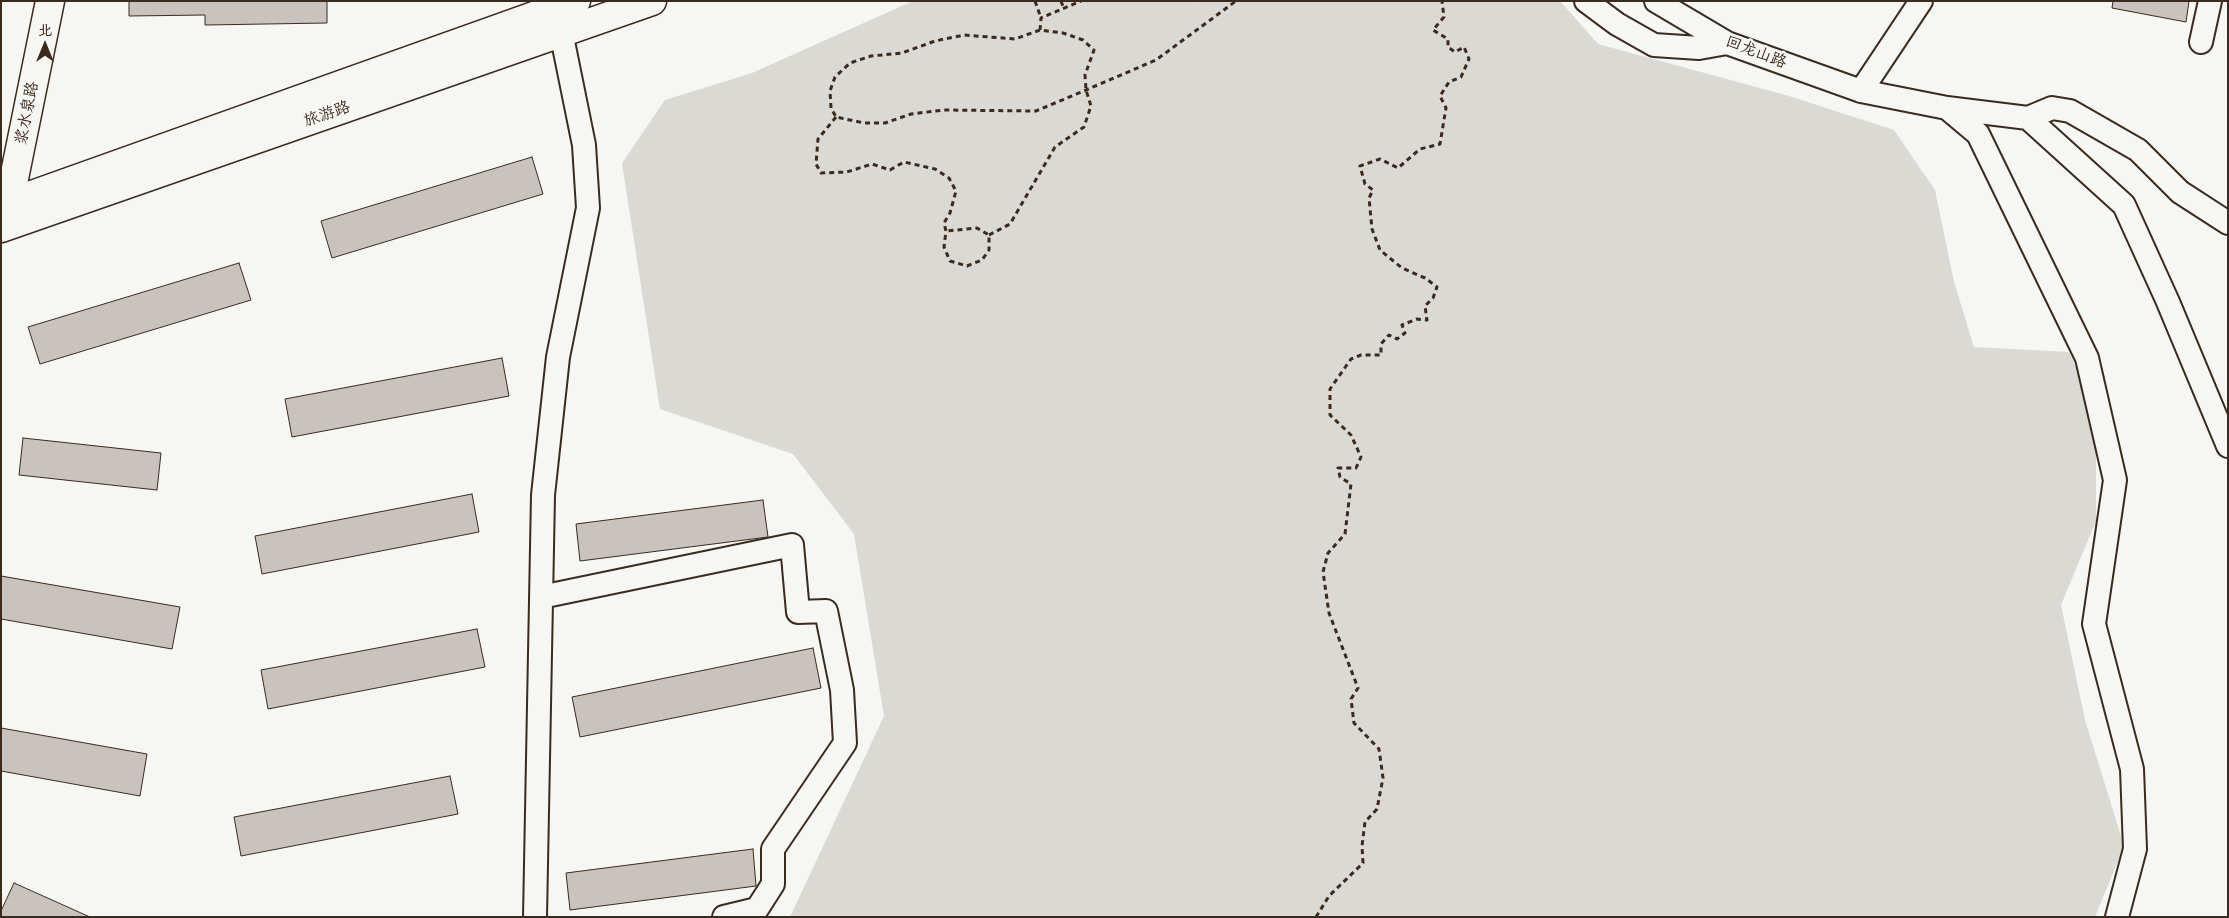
<!DOCTYPE html>
<meta charset="utf-8">
<style>
body{margin:0}
#map{position:relative;width:2229px;height:918px;overflow:hidden;background:#f6f6f2;font-family:Delius,"LXGW WenKai TC",sans-serif}
canvas{display:block}
.frame{position:absolute;inset:0;border:2px solid #3b2a1e;pointer-events:none}
.north{position:absolute;left:20px;top:20px;width:50px;height:50px;-webkit-text-stroke:4px #f6f6f2;paint-order:stroke;rotate:0deg;font-size:14px;font-weight:700;line-height:20px;text-align:center;color:#3b2a1e}
.north::after{content:'';display:block;margin:auto;width:18px;height:22px;background:#3b2a1e;clip-path:polygon(50% 0,100% 100%,50% 72%,0 100%)}
</style>
<div id="map">
<canvas width="2229" height="918"></canvas>
<div class="frame"></div>
<div class="north">北</div>
</div>
<script>
const context = document.querySelector('canvas').getContext('2d');
context.lineJoin = 'round';
function paint(path, color) {
  context.fillStyle = color;
  context.fill(path, 'evenodd');
}
function shape(rows) {
  const path = new Path2D();
  for (const r of rows) {
    path.moveTo(r[0], r[1]);
    for (let i = 2; i < r.length; i += 2) path.lineTo(r[i], r[i + 1]);
  }
  return path;
}
function strokePath(path, color, width, dash) {
  context.strokeStyle = color;
  context.lineWidth = width;
  context.lineCap = dash ? 'butt' : 'round';
  context.setLineDash(dash || []);
  context.stroke(path);
}
function drawText(font, color, halo, rows, align = 'center') {
  context.font = font + ' Delius,"LXGW WenKai TC",sans-serif';
  context.lineWidth = 5;
  context.setLineDash([]);
  context.textBaseline = 'middle';
  context.strokeStyle = halo;
  context.fillStyle = color;
  for (const [text, x, y, turn = 0] of rows) {
    context.save();
    context.translate(x, y);
    context.rotate((+turn || 0) * Math.PI / 180);
    context.textAlign = isNaN(turn) ? turn : align;
    if (halo) context.strokeText(text, 0, 0);
    context.fillText(text, 0, 0);
    context.restore();
  }
}
const green = shape([
 [913,1,1195,1,1198,3,1199,1,1560,1,1598,44,1789,96,1894,130,1935,190,1954,282,1974,347,2069,352,2096,411,2096,521,2061,605,2085,720,2124,846,2095,917,790,917,884,716,854,534,793,454,660,409,622,163,665,100,752,73]
]);
const building = shape([
 [129,1,327,1,327,23,205,25,205,15,129,16,129,1],
 [2113,1,2189,1,2186,22,2112,8,2113,1],
 [532,157,543,194,332,258,321,221,532,157],
 [239,263,251,300,40,364,28,327,239,263],
 [502,358,509,396,292,437,285,399,502,358],
 [23,438,161,453,157,490,19,475,23,438],
 [472,494,479,532,262,574,255,536,472,494],
 [763,500,768,537,580,561,576,524,763,500],
 [1,576,180,607,172,649,1,619,1,576],
 [477,629,485,667,268,709,261,670,477,629],
 [813,648,821,688,580,737,572,697,813,648],
 [1,728,147,754,140,796,1,771,1,728],
 [450,776,458,814,241,856,234,817,450,776],
 [753,849,756,886,570,910,566,873,753,849],
 [14,883,90,917,1,917,1,911,14,883]
]);
const path = shape([
 [1035,1,1041,18],
 [1061,1,1064,9],
 [1040,30,1041,18,1081,1],
 [836,117,818,139,816,164,821,173,847,172,872,164,890,170,904,162,935,169,949,178,956,191,950,213,944,223,946,231,944,247,950,261,967,266,982,260,989,250,989,235,977,228,946,231],
 [989,235,1010,224,1055,147,1084,127,1091,106,1086,90,1085,75,1094,50,1083,40,1063,33,1040,30,1015,39,964,35,935,41,902,53,871,56,850,63,835,77,830,91,831,108,836,117,864,123,885,123,911,114,944,110,1036,111,1086,90,1156,60,1236,1],
 [1316,917,1329,896,1363,863,1362,846,1365,822,1377,809,1383,778,1379,749,1354,723,1351,699,1358,688,1329,613,1323,572,1328,553,1345,534,1351,484,1340,477,1338,468,1356,468,1361,457,1351,435,1330,415,1330,389,1351,359,1361,355,1381,355,1381,344,1389,335,1397,339,1405,333,1402,325,1417,319,1427,320,1425,306,1433,298,1437,287,1425,278,1402,268,1380,250,1372,229,1369,198,1373,190,1365,184,1360,166,1380,159,1398,168,1420,149,1440,144,1446,108,1440,96,1449,82,1461,77,1469,59,1464,47,1455,52,1448,47,1448,39,1433,30,1444,17,1442,1]
]);
const minor = shape([
 [1586,1,1617,24,1654,45,1699,48,1727,43],
 [1656,1,1727,43,1861,91,1947,108,2028,118,2124,205,2168,302,2228,446],
 [2201,42,2210,1],
 [1861,91,1921,1],
 [1947,108,1978,134,2087,358,2115,480,2094,624,2132,769,2135,849,2117,917],
 [2028,118,2052,108,2070,111,2138,150,2180,192,2228,223],
 [541,597,792,545,798,612,826,611,842,690,845,743,773,849,773,884,757,909,724,917],
 [535,917,543,495,558,357,588,208,584,145,558,17]
]);
const major = shape([
 [1,206,576,1],
 [4,217,9,203,50,1],
 [1,228,652,1]
]);
const streetNames = [
 ["回龙山路",1756,52,21],
 ["浆水泉路",27,113,-79],
 ["旅游路",327,114,-19]
];
paint(green, '#dad9d3');
paint(building, '#c8c3be');
strokePath(building, '#3b2a1e', 1);
strokePath(minor, '#3b2a1e', 26);
strokePath(major, '#3b2a1e', 31);
strokePath(path, '#3b2a1e', 3, [5, 4]);
strokePath(minor, '#f6f6f2', 22);
strokePath(major, '#f6f6f2', 28);
drawText('16px', '#3b2a1e', '#f6f6f2', streetNames);
</script>
